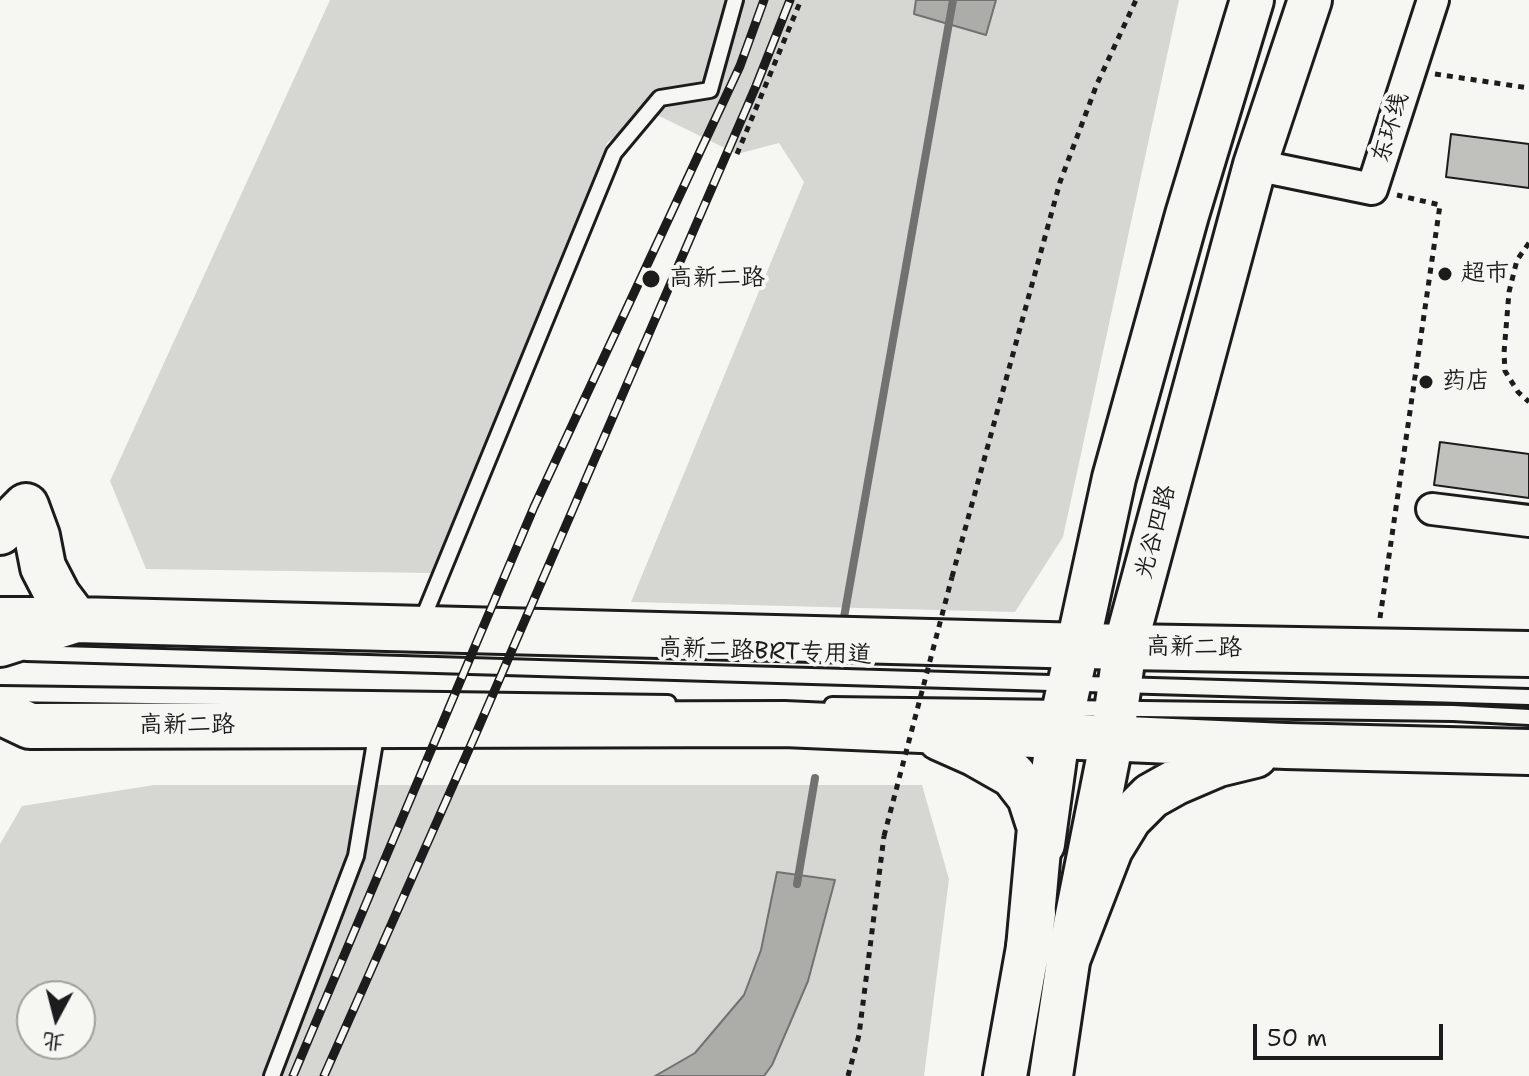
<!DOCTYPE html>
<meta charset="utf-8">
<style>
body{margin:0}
#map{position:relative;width:1529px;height:1076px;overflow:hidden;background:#f6f6f2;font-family:"Shantell Sans","LXGW WenKai TC",sans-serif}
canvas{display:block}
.north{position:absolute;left:16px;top:980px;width:80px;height:80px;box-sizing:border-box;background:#f6f6f2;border:2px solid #9f9f9c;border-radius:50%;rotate:187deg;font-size:22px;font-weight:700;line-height:32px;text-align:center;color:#1c1c1c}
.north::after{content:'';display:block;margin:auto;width:28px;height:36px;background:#1c1c1c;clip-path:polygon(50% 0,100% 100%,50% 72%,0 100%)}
.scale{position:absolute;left:1253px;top:1024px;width:190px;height:36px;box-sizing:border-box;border:4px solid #1c1c1c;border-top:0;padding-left:10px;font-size:24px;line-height:28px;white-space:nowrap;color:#1c1c1c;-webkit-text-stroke:6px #f6f6f2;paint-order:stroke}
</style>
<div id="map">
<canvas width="1529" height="1076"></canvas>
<div class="north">北</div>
<div class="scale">50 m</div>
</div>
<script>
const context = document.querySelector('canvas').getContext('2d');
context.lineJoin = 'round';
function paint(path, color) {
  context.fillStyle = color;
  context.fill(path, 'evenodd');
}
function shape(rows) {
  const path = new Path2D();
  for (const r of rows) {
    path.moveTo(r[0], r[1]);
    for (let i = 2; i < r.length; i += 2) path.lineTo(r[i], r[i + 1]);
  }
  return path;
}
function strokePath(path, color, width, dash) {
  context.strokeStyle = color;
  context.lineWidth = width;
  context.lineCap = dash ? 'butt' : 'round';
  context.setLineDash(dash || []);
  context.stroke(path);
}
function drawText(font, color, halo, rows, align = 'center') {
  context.font = font + ' "Shantell Sans","LXGW WenKai TC",sans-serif';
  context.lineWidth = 8;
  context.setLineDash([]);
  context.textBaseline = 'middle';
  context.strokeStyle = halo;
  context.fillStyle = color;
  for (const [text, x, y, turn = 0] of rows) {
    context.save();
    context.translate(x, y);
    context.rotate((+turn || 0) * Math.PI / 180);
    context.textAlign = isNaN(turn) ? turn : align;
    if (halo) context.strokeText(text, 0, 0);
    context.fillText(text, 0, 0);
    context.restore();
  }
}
const green = shape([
 [330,0,1179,0,1063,537,1015,612,631,602,804,182,779,143,737,154,647,110,607,143,432,573,146,569,110,481],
 [154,785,922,785,949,879,924,1076,0,1076,0,844,22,806],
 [32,996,80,996,80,1044,32,1044]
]);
const water = shape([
 [916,0,996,0,986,35,914,14,916,0],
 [777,872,835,880,808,981,772,1065,764,1076,655,1076,695,1053,744,995,761,950,777,872]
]);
const stream = shape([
 [843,623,953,0],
 [797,884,815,778]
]);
const building = shape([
 [1451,134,1529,144,1529,188,1446,177,1451,134],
 [1440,442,1529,454,1529,498,1434,485,1440,442]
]);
const path = shape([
 [1435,74,1529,88],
 [737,154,801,0],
 [1529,243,1517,260,1509,292,1504,353,1505,371,1518,392,1529,402],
 [952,577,1060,182,1097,84,1136,0],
 [1380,618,1440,205,1397,195],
 [848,1076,859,1035,884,836]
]);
const service = shape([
 [421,623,614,153,660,98,710,90,735,0],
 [26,653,1529,697],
 [0,694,668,703],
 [832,705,1453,713,1529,717],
 [272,1076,356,856,377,730]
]);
const minor = shape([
 [1255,165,1372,189,1433,0],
 [1432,509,1529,521]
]);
const secondary = shape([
 [0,619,63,619],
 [1043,844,1058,736,1114,478,1187,215,1252,0],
 [1005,1076,1034,914],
 [1051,1076,1069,955,1112,739,1125,647,1255,165,1310,0]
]);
const primary = shape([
 [0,532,26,506,37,536,43,567,58,596,76,620],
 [0,644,76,620,1125,647,1529,654],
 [0,712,30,726,784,724,1286,746,1529,752],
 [940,738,976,754,1013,775,1030,797,1040,828,1029,948],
 [1069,955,1110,849,1129,818,1151,796,1176,782,1218,764,1255,755]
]);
const rail = shape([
 [293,1076,534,507,740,66,764,0],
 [324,1076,474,738,756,86,790,0]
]);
const pathBridge = shape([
 [884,836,952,577]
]);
const markers = [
 [1445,274,8,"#1c1c1c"],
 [651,279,10,"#1c1c1c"],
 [1426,382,8,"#1c1c1c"]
];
const streetNames = [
 ["东环线",1391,128,-73],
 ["光谷四路",1156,532,-75],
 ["高新二路",1194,648,1],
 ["高新二路BRT专用道",765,652,2],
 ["高新二路",187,726]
];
const poiNames = [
 ["超市",1461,274],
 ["高新二路",669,279],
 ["药店",1442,382]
];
paint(green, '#d6d6d2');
paint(water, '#acaca9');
strokePath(water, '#727271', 2);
strokePath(stream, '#727271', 8);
paint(building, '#c0c0bd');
strokePath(building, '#1c1c1c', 2);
strokePath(service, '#1c1c1c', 20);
strokePath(minor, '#1c1c1c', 36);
strokePath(secondary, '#1c1c1c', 48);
strokePath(primary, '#1c1c1c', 50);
strokePath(path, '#1c1c1c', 5, [6, 6]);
strokePath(service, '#f6f6f2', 14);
strokePath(minor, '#f6f6f2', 30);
strokePath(secondary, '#f6f6f2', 42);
strokePath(primary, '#f6f6f2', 44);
strokePath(rail, '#1c1c1c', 9);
strokePath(rail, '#f6f6f2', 6, [18]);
strokePath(pathBridge, '#1c1c1c', 5, [6, 6]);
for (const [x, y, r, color] of markers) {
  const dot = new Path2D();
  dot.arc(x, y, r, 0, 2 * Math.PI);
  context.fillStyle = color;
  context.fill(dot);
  strokePath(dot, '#f6f6f2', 3);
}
drawText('24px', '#1c1c1c', '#f6f6f2', streetNames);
drawText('24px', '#1c1c1c', '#f6f6f2', poiNames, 'left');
</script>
